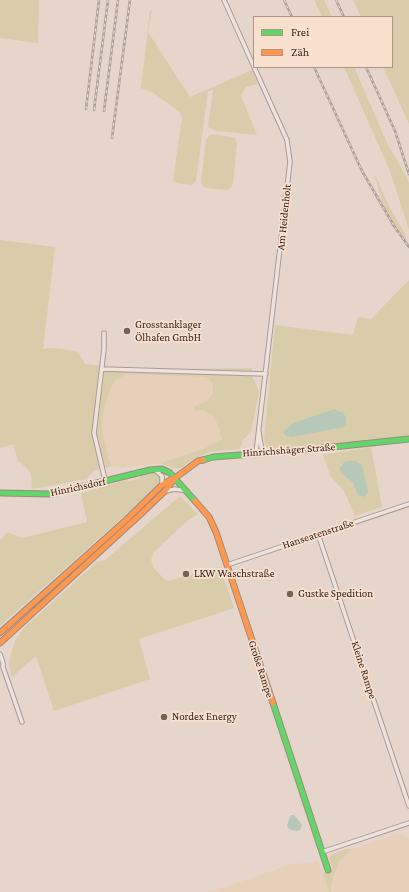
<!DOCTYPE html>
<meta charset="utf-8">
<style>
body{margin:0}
#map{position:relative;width:409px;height:892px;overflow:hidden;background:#e5d5ca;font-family:"Crimson Pro",serif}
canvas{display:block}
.legend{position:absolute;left:253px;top:16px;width:140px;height:52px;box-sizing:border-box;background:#f8e0ce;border:1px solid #ac9486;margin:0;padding:5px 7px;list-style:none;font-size:12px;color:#39211b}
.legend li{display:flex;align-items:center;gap:8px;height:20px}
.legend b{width:20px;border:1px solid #ac9486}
</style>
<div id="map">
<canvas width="409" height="892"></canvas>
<ul class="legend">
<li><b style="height:5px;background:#63d668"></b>Frei</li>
<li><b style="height:5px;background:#ff974d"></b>Zäh</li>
</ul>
</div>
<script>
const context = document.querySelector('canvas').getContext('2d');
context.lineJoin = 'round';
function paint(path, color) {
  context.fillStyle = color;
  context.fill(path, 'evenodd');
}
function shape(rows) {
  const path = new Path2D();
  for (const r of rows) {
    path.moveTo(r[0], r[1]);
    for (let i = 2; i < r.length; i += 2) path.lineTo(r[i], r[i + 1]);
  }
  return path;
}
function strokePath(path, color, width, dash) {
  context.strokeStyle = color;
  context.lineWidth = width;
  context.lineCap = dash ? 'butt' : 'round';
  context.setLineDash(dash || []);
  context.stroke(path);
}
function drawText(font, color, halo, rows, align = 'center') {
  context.font = font + ' "Crimson Pro",serif';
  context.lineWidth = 3.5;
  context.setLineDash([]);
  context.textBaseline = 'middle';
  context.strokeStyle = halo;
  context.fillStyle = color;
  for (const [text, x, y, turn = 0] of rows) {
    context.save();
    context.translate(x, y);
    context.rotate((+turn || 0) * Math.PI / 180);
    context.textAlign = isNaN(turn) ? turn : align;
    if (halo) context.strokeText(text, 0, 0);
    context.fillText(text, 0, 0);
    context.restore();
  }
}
const farmland = shape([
 [128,374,206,377,213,384,214,394,207,401,194,406,195,410,204,410,212,415,217,423,222,439,203,449,160,463,122,468,113,466,109,461,102,428,103,413,111,387,117,379],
 [399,834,409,838,409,892,331,892,331,884,339,861,352,849,393,835],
 [318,860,329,892,210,892,292,864,312,863]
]);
const green = shape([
 [0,0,39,0,38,43,0,38],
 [314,0,324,0,332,17,322,17],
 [353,0,409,0,409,124,383,67,392,67,392,17,361,17],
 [152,10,148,32,190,97,252,70,258,84,246,87,241,96,257,135,216,131,208,127,213,90,208,91,196,181,192,185,176,183,173,180,182,118,180,112,152,92,141,88,150,11],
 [344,67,354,67,387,143,407,178,409,183,409,230,390,171],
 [214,134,235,138,237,143,233,183,231,187,227,190,206,188,203,186,201,182,206,140,209,136],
 [374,173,390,208,405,234,407,243,389,216,382,201],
 [0,240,55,247,43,349,50,348,76,351,81,357,85,364,120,368,174,369,252,368,252,376,259,392,251,432,243,440,241,446,238,449,209,452,192,460,181,468,174,468,160,463,203,449,222,439,217,423,212,415,204,410,195,411,194,406,207,401,213,394,213,384,206,377,128,374,117,379,111,387,103,413,102,428,109,461,113,466,94,471,86,479,32,489,31,474,26,467,18,461,13,444,0,448],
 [409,280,409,437,305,448,272,450,266,447,264,439,275,325,353,335,358,317,371,319],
 [371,447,382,507,355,516,344,491,331,477,323,455],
 [349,461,359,462,356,492,355,487,341,465],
 [155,473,160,478,159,485,0,626,0,541,7,532,22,538,87,522,81,493,127,480,128,482,141,478,140,476],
 [180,496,198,514,187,521,154,552,151,560,154,568,165,580,168,581,220,567,234,608,139,639,150,679,54,711,36,656,12,677,9,666,11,653,15,641,24,628,97,562,105,560],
 [346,849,352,849,339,861,331,884,331,892,329,892,323,873,333,869,329,858,331,855]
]);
const water = shape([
 [334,409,343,413,346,417,346,424,344,427,292,437,287,436,284,434,284,431,294,423],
 [349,461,356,461,362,465,368,492,364,497,358,495,353,483,341,472,340,468,344,462],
 [291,815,294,815,302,825,300,830,297,831,291,830,288,828,287,825]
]);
const street = shape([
 [224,0,254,67],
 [254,67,287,140,290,162,256,453],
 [104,333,104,349,94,433,105,480],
 [102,369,266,374],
 [259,432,262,452],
 [155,470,162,476,162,485],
 [166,491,175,489,187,491],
 [318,534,409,806],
 [227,565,409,504],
 [0,654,3,663,3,667,22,722],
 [322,852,409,823]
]);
const fast = shape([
 [203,460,213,457,305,450,409,439],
 [0,493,52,494,150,470,162,469,170,473,195,501],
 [273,703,328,870]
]);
const slow = shape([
 [195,501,209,517,216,532,273,703],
 [0,633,126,520,162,485,174,478],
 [0,643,142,513,165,491,175,478,198,461,203,460]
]);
const rail = shape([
 [284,0,292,17],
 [336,0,344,17],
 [314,67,362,171,394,226,409,247],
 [366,67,395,131,409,174],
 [86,109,99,0],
 [94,110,108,0],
 [104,111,118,0],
 [112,138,130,0]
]);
const markers = [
 [127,331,4,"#756058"],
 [186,574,4,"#756058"],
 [290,594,4,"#756058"],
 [164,717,4,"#756058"]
];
const streetNames = [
 ["Am Heidenholt",284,217,-84],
 ["Hinrichshäger Straße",289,450,-4],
 ["Hinrichsdorf",78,487,-12],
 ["Hanseatenstraße",318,534,-18],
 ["Große Rampe",261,669,72],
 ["Kleine Rampe",364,670,72]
];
const poiNames = [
 ["Grosstanklager",135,325],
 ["Ölhafen GmbH",135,338],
 ["LKW Waschstraße",194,574],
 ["Gustke Spedition",298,594],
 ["Nordex Energy",172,717]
];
paint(farmland, '#e6d0b9');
paint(green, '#d9ccab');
paint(water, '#b6c8b7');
strokePath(street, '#aa9b94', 5.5);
strokePath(fast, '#9a8a84', 7);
strokePath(slow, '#9a8a84', 7);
strokePath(street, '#ede3dc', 3.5);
strokePath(fast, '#63d668', 5);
strokePath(slow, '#ff974d', 5);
strokePath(rail, '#aba29d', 2.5);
strokePath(rail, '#f8e0ce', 1, [3]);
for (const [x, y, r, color] of markers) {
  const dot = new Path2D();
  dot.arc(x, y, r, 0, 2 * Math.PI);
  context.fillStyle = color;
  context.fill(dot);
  strokePath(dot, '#f8e0ce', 1.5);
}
drawText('11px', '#39211b', '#f8e0ce', streetNames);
drawText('11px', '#39211b', '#f8e0ce', poiNames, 'left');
</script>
